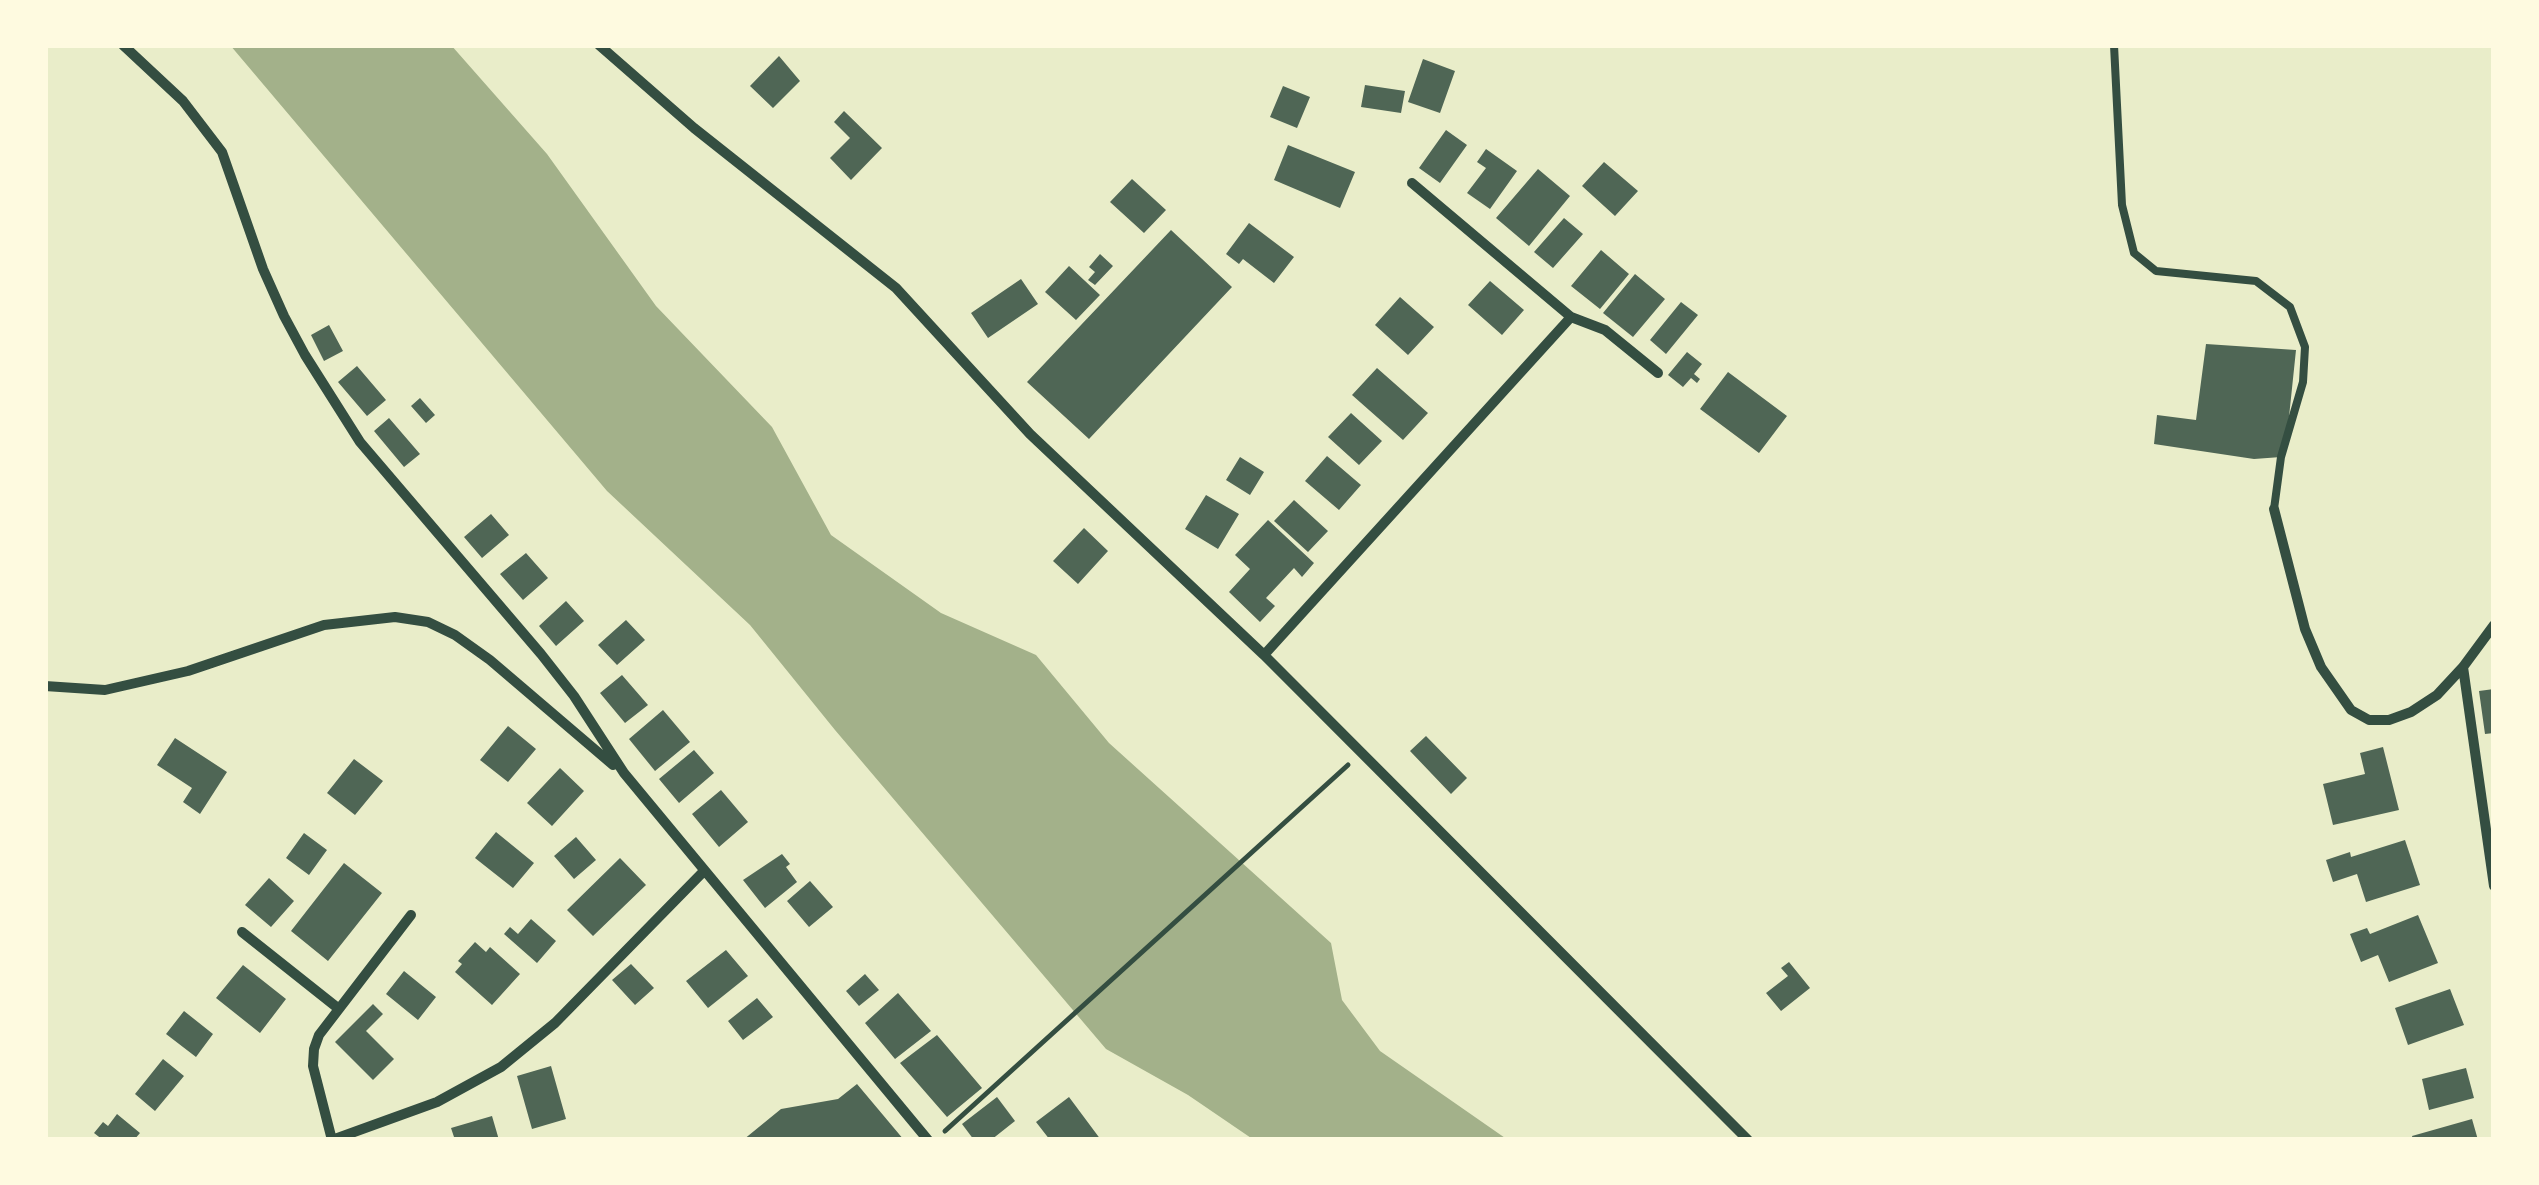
<!DOCTYPE html>
<style>
body{margin:0}
#map{position:relative;width:2539px;height:1185px;overflow:hidden;background:#e9edc9;font-family:Rubik,sans-serif}
canvas{display:block}
.frame{position:absolute;inset:0;border:48px solid #fefae0;pointer-events:none}
</style>
<div id="map">
<canvas width="2539" height="1185"></canvas>
<div class="frame"></div>
</div>
<script>
const context = document.querySelector('canvas').getContext('2d');
context.lineJoin = 'round';
function paint(path, color) {
  context.fillStyle = color;
  context.fill(path, 'evenodd');
}
function shape(rows) {
  const path = new Path2D();
  for (const r of rows) {
    path.moveTo(r[0], r[1]);
    for (let i = 2; i < r.length; i += 2) path.lineTo(r[i], r[i + 1]);
  }
  return path;
}
function strokePath(path, color, width, dash) {
  context.strokeStyle = color;
  context.lineWidth = width;
  context.lineCap = dash ? 'butt' : 'round';
  context.setLineDash(dash || []);
  context.stroke(path);
}
const water = shape([
 [230,45,451,45,547,154,656,306,772,427,831,535,941,613,1036,655,1109,743,1331,943,1342,1000,1380,1051,1508,1140,1254,1140,1188,1095,1106,1049,835,730,750,625,607,491]
]);
const building = shape([
 [779,56,800,81,773,108,750,86],
 [1423,59,1455,71,1440,113,1408,102],
 [1365,85,1405,91,1401,113,1361,107],
 [1283,86,1310,97,1297,128,1270,117],
 [844,111,882,148,851,180,830,158,850,138,834,122],
 [1446,130,1467,145,1440,183,1419,168],
 [1288,145,1355,172,1340,208,1274,180],
 [1486,149,1517,171,1490,209,1467,193,1486,168,1477,162],
 [1604,162,1638,191,1615,216,1582,186],
 [1538,169,1570,196,1529,246,1496,218],
 [1132,179,1166,210,1144,233,1110,202],
 [1564,218,1583,234,1553,268,1534,252],
 [1249,223,1294,257,1274,283,1243,259,1239,264,1226,254],
 [1171,230,1232,287,1089,439,1027,382],
 [1601,250,1629,274,1600,309,1571,286],
 [1100,254,1113,266,1095,285,1088,280,1095,272,1089,267],
 [1069,266,1100,295,1076,320,1045,292],
 [1635,274,1665,299,1633,337,1603,313],
 [1021,279,1038,304,988,338,971,313],
 [1490,281,1524,310,1502,335,1468,305],
 [1400,297,1434,327,1408,355,1375,325],
 [1681,302,1698,315,1666,354,1650,340],
 [329,325,343,351,324,361,311,335],
 [2206,344,2296,350,2287,436,2281,457,2254,459,2154,444,2157,415,2196,420],
 [1687,352,1702,364,1694,374,1700,379,1697,383,1691,378,1683,387,1668,375],
 [357,366,386,400,367,416,338,382],
 [1377,368,1428,413,1403,440,1352,395],
 [1728,372,1787,416,1759,453,1700,409],
 [420,398,435,415,426,423,411,406],
 [1351,413,1382,441,1359,465,1328,437],
 [389,418,420,454,404,467,374,431],
 [1327,456,1361,485,1339,510,1305,481],
 [1240,457,1264,472,1250,495,1226,480],
 [1206,495,1239,514,1218,549,1185,529],
 [1294,500,1328,531,1308,552,1274,521],
 [491,514,509,535,482,558,464,537],
 [1268,520,1314,563,1302,577,1294,568,1266,598,1275,606,1260,622,1229,592,1250,569,1235,555],
 [1084,528,1108,551,1078,584,1053,561],
 [526,553,548,578,523,600,500,574],
 [566,601,584,621,556,646,539,626],
 [626,620,645,640,617,665,598,645],
 [622,675,648,705,625,723,600,693],
 [2494,689,2494,733,2485,734,2479,691],
 [663,710,690,742,655,771,629,739],
 [508,726,536,749,508,782,480,760],
 [1426,736,1467,778,1451,794,1410,751],
 [175,738,227,772,200,814,183,802,192,788,157,765],
 [2383,747,2399,810,2333,825,2323,784,2365,774,2360,753],
 [694,750,714,773,679,803,659,779],
 [354,759,383,781,355,815,327,793],
 [560,768,584,791,552,826,527,803],
 [721,790,748,822,719,847,692,814],
 [496,832,534,863,513,888,475,858],
 [304,833,327,850,309,875,286,858],
 [576,837,596,860,574,879,554,856],
 [2405,840,2420,885,2366,902,2357,874,2333,882,2326,860,2350,852,2351,857],
 [782,854,790,864,786,867,797,882,765,908,743,880],
 [620,858,646,885,593,936,567,910],
 [344,863,382,893,328,961,291,931],
 [269,878,294,901,271,927,245,905],
 [810,881,833,907,809,927,787,901],
 [2418,915,2438,963,2389,982,2378,955,2361,962,2350,934,2367,928,2370,934],
 [531,919,556,941,537,963,504,934,510,927,518,934],
 [475,942,486,952,490,947,520,974,492,1005,455,972,462,964,458,961],
 [726,950,748,976,708,1008,686,981],
 [1789,962,1810,988,1781,1011,1766,993,1788,976,1781,968],
 [631,964,654,988,635,1005,612,980],
 [243,965,286,999,260,1033,216,998],
 [404,971,436,997,418,1020,386,994],
 [865,974,879,990,859,1006,846,991],
 [2450,989,2464,1025,2408,1045,2395,1008],
 [898,993,931,1031,895,1059,865,1023],
 [757,998,773,1017,743,1040,728,1021],
 [373,1004,383,1014,366,1031,394,1059,373,1080,335,1042],
 [184,1011,213,1034,196,1057,166,1034],
 [937,1035,982,1088,947,1117,900,1063],
 [163,1059,184,1076,155,1111,135,1094],
 [551,1066,566,1119,532,1129,517,1076],
 [2466,1068,2474,1098,2429,1110,2422,1079],
 [857,1084,904,1140,743,1140,781,1109,838,1099],
 [997,1097,1015,1121,991,1140,974,1140,962,1124],
 [1069,1097,1101,1140,1050,1140,1036,1122],
 [117,1114,140,1133,134,1140,103,1140,94,1133,103,1122,108,1126],
 [492,1116,499,1140,455,1140,451,1128],
 [2472,1119,2478,1140,2413,1140,2412,1136]
]);
const path = shape([
 [945,1131,1348,765]
]);
const service = shape([
 [2114,45,2122,205,2134,253,2156,271,2256,281,2290,307,2305,347,2303,382,2281,457,2274,509]
]);
const minor = shape([
 [123,45,183,101,222,152,263,269,284,316,305,355,360,442,541,654,574,696,624,773,928,1140],
 [599,45,694,128,896,288,1030,434,1264,655,1748,1140],
 [1412,183,1571,317,1605,330,1658,373],
 [2274,509,2305,629,2321,667,2351,710,2369,720,2389,720,2411,712,2437,695,2463,667,2494,625],
 [1264,655,1571,317],
 [2463,667,2494,886],
 [45,686,105,690,188,671,324,625,395,617,428,622,455,635,490,660,613,765],
 [242,932,339,1009],
 [332,1140,437,1102,501,1067,555,1023,704,871],
 [332,1140,313,1066,314,1049,319,1035,411,915]
]);
paint(water, '#a3b18a');
paint(building, '#4f6655');
strokePath(path, '#344e41', 5);
strokePath(service, '#344e41', 8);
strokePath(minor, '#344e41', 10);
</script>
